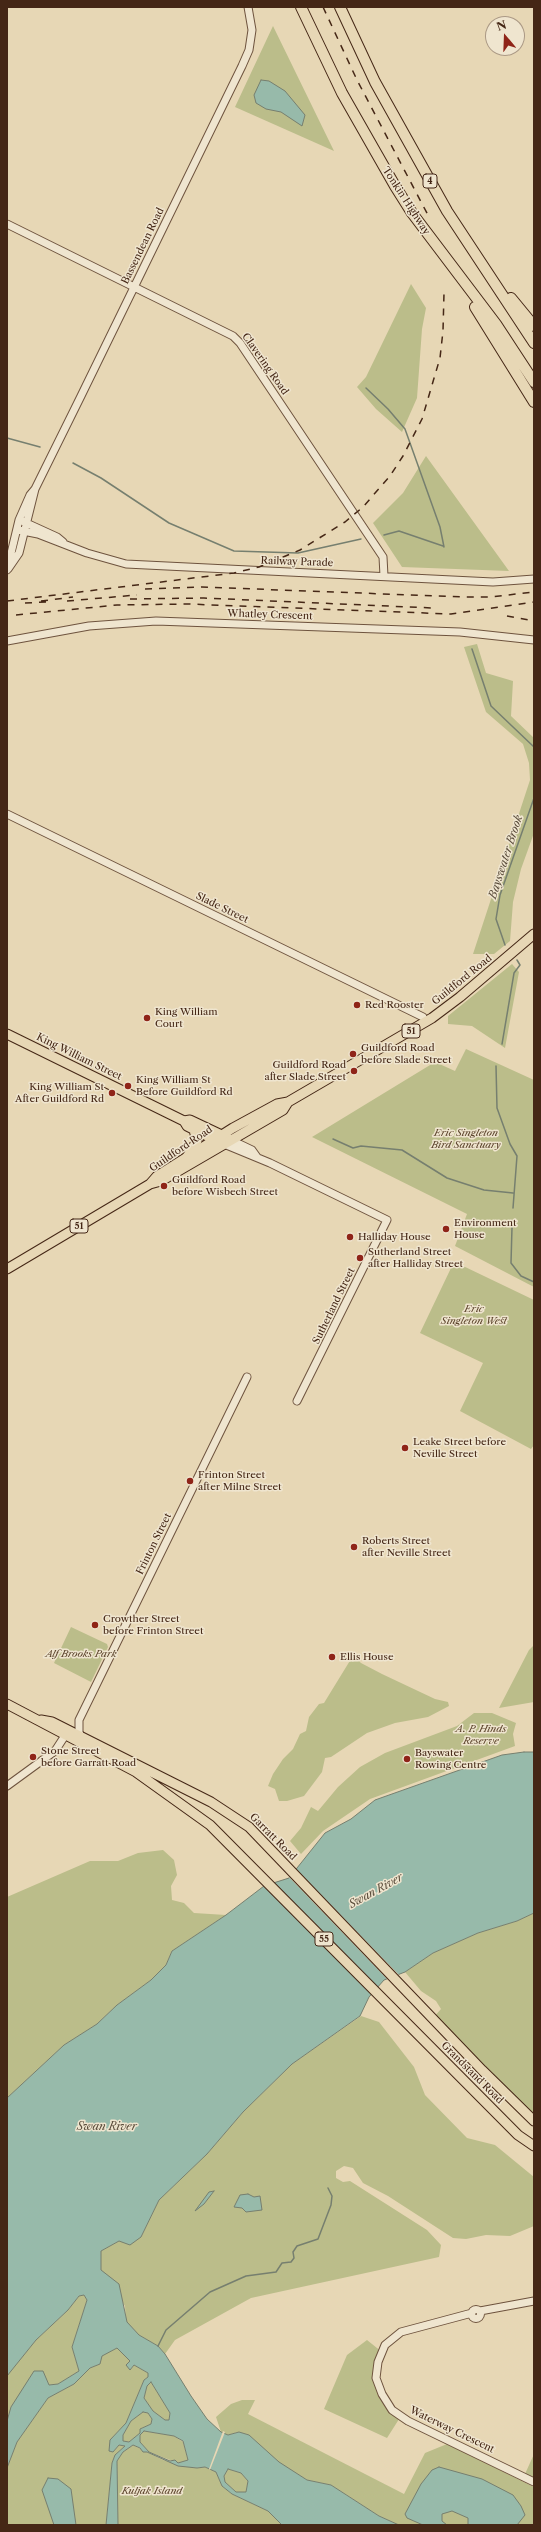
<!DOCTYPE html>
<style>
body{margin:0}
#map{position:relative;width:541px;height:2532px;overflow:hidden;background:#e7d7b5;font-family:"Libre Caslon Text",serif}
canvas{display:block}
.frame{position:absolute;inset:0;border:8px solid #452716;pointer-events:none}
.north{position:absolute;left:485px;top:16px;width:40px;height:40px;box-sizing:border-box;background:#efe5cf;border:1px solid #ab9985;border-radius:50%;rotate:341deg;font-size:11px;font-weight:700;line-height:16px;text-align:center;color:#452716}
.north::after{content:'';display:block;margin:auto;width:14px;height:18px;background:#8f2418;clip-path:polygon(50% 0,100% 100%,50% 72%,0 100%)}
</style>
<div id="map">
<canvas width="541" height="2532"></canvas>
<div class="frame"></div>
<div class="north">N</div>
</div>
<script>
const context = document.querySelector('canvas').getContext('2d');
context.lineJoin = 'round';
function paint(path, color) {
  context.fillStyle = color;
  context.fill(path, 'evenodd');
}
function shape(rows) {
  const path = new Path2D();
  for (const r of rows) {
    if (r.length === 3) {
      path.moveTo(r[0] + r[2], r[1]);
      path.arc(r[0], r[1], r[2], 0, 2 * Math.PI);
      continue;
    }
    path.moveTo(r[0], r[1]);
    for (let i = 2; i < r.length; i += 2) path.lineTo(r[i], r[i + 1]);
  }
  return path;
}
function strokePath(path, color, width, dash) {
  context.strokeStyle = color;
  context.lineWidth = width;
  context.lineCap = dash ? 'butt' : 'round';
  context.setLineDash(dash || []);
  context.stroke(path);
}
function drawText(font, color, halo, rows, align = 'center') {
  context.font = font + ' "Libre Caslon Text",serif';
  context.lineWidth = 3;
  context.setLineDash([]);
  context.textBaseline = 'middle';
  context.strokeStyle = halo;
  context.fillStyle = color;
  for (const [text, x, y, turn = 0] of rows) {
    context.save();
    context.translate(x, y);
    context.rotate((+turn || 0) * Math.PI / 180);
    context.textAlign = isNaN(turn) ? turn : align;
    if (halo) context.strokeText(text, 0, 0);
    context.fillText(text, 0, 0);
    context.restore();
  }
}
const green = shape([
 [273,26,334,151,235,107],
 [411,284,426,308,422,329,417,398,402,432,376,409,357,387,366,377],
 [426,456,509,571,402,567,373,523,403,493],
 [477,644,486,673,513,681,511,716,534,738,534,833,521,869,513,902,510,941,494,954,473,954,530,780,529,763,523,744,486,712,464,647],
 [512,964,519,972,505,1048,472,1026,448,1024,448,1016],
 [466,1049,534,1080,534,1287,455,1246,467,1214,312,1137,435,1062,455,1071],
 [461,1265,534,1300,534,1445,531,1449,460,1411,483,1363,420,1333,451,1268],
 [71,1627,107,1644,108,1647,91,1682,54,1663],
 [534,1645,534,1702,499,1708,529,1650],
 [355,1657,361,1663,382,1674,435,1699,448,1702,449,1706,428,1717,395,1723,367,1733,331,1757,325,1758,322,1772,304,1796,287,1801,279,1801,275,1789,268,1786,273,1774,283,1759,293,1749,300,1734,306,1731,309,1717,319,1704,324,1703,351,1659],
 [474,1713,492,1713,516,1723,513,1734,515,1746,370,1799,323,1831,301,1854,290,1841,301,1828,311,1807,318,1811,338,1787,360,1767,385,1753,457,1726],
 [163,1850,174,1860,177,1875,171,1886,172,1900,184,1903,194,1913,226,1915,172,1951,166,1965,151,1980,117,2005,97,2024,64,2045,7,2098,7,1897,90,1861,118,1861,138,1853],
 [534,1913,534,2121,432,2019,441,2009,436,2001,421,1991,405,1972,433,1953,478,1933,517,1921],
 [361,2016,379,2022,414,2067,425,2095,467,2138,495,2145,534,2177,534,2226,510,2236,486,2235,466,2239,453,2238,388,2196,363,2183,353,2168,344,2166,336,2171,336,2178,343,2182,350,2181,427,2230,441,2245,439,2257,251,2298,175,2340,165,2354,158,2346,139,2335,126,2322,125,2306,101,2270,101,2251,119,2241,141,2237,159,2200,207,2154,243,2112,292,2064],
 [84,2295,87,2300,72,2347,79,2371,58,2384,49,2385,44,2377,11,2407,7,2421,7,2375,36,2340,68,2310,79,2296],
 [367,2340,382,2352,376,2378,382,2394,401,2416,387,2438,324,2409,347,2355],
 [117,2348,130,2361,131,2369,134,2365,148,2373,148,2377,144,2380,126,2423,110,2440,110,2451,113,2452,119,2445,125,2446,115,2455,112,2463,106,2525,7,2525,7,2468,17,2442,48,2398,74,2384,90,2368,100,2364,101,2356],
 [151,2382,170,2413,169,2420,165,2420,153,2411,144,2398,147,2386],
 [242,2400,255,2400,248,2414,404,2494,425,2453,447,2444,534,2487,534,2525,399,2525,379,2516,331,2485,307,2480,279,2463,249,2435,238,2432,228,2435,221,2432,216,2417,231,2404],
 [143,2412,148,2413,152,2419,151,2424,142,2428,140,2433,129,2442,123,2441,123,2435,131,2421],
 [144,2431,174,2436,183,2442,188,2460,178,2463,149,2452,140,2442,140,2435],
 [133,2445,163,2460,197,2468,205,2467,216,2472,222,2486,232,2494,268,2511,282,2525,118,2525,117,2461,123,2452],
 [534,2454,534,2478,525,2474],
 [228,2469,241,2473,248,2481,246,2492,236,2492,225,2482,224,2476]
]);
const water = shape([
 [261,80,269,81,285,91,305,115,302,126,281,112,266,109,256,103,254,95,261,80],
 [524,1752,534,1752,534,1913,517,1921,478,1933,433,1953,405,1972,384,1980,369,1997,360,2016,292,2064,243,2112,207,2154,159,2200,141,2237,130,2245,119,2241,101,2251,101,2270,119,2284,127,2322,139,2335,158,2346,165,2354,191,2396,207,2419,221,2432,228,2435,239,2432,249,2435,279,2462,307,2480,331,2485,379,2516,399,2525,282,2525,268,2511,232,2494,222,2486,216,2472,205,2467,197,2468,178,2466,147,2452,143,2452,140,2448,133,2445,123,2452,117,2461,118,2525,106,2525,112,2463,115,2455,125,2446,119,2445,113,2452,109,2451,110,2440,126,2423,144,2380,148,2377,148,2373,134,2365,130,2370,126,2365,130,2361,117,2348,102,2356,100,2364,90,2368,74,2384,48,2398,17,2442,7,2468,7,2421,11,2407,34,2371,43,2371,49,2385,58,2384,79,2371,72,2347,87,2300,84,2295,79,2296,68,2310,36,2340,7,2376,7,2098,64,2045,97,2024,117,2005,151,1980,166,1965,172,1951,226,1915,264,1886,289,1878,325,1833,351,1819,375,1800,502,1755,524,1752],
 [151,2382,170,2413,169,2420,165,2420,153,2411,144,2398,147,2386,151,2382],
 [143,2412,148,2413,152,2419,151,2424,140,2429,140,2433,129,2442,123,2441,123,2435,131,2421,143,2412],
 [144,2431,174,2436,183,2441,188,2460,178,2463,175,2460,170,2461,149,2452,140,2442,140,2435,144,2431],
 [228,2469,241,2473,248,2481,246,2492,236,2492,225,2482,224,2476,228,2469],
 [214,2191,204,2204,195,2211,209,2192,214,2191],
 [248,2194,254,2197,260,2196,262,2210,246,2212,242,2208,234,2207,240,2195,248,2194],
 [439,2467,482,2479,513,2495,521,2506,525,2515,517,2525,468,2525,468,2518,452,2511,442,2514,442,2521,447,2525,423,2525,407,2518,405,2514,421,2484,432,2470,439,2467],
 [48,2478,58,2479,71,2489,76,2525,54,2525,42,2490,48,2478]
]);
const pier = shape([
 [295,1868,399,1975,388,1980,288,1876],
 [223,2431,225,2432,210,2470,209,2469]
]);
const stream = shape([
 [366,388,388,409,405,429,440,527,444,547],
 [7,438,40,447],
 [73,463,101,478,169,523,234,551,298,553,361,539],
 [384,535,399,531,443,546],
 [472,649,491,706,534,747],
 [505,945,496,919,500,895,534,798],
 [502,1044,514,973,520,965,517,960],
 [496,1066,497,1108,510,1144,517,1156,513,1208],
 [333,1139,353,1148,361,1146,402,1150,447,1178,484,1190,513,1193],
 [512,1227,511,1263,521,1276,534,1282],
 [158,2346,166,2330,210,2292,246,2276,276,2272,282,2263,291,2262,294,2258,293,2252,297,2246,318,2239,331,2205,332,2196,328,2188]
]);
const tertiary = shape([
 [7,224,233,336,240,343,383,557,384,576],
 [22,521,57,537,63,542],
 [18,530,38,534,87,553,126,564,493,582,534,579],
 [8,569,19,553,35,489],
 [7,570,19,520,30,495,35,489,81,396,242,66,249,50,252,30,248,7],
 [7,641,89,626,156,621,460,632,534,640],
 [7,814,423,1017,426,1022],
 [231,1140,252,1150,257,1157],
 [224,1144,270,1163,387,1220,297,1401],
 [81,1737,79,1732,79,1720,247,1377],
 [7,1786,55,1751,68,1731],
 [476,2314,4.5],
 [480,2311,534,2301],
 [472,2313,401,2332,385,2345,378,2362,376,2378,382,2394,392,2410,408,2421,534,2482]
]);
const primary = shape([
 [7,1034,184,1121,190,1120,228,1138],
 [184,1121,187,1126,221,1143],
 [187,1157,197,1141,194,1130],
 [7,1704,136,1772,210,1825,518,2135,534,2146],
 [41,1720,52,1722,211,1802,249,1827,482,2070,534,2121]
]);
const trunk = shape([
 [150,1184,161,1181,283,1110,288,1102],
 [7,1269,150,1184,157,1176,233,1128,277,1104,288,1102,432,1018,460,997,534,934]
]);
const motorway = shape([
 [301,7,342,93,395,186,412,213,496,324,534,382],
 [340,7,375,82,447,211,534,343],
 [511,298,534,326],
 [475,307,534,402]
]);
const rail = shape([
 [323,7,357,80,429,217],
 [145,589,202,587,464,597,490,597,534,592],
 [130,599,204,598,433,608],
 [7,601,234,573,259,567,300,550,345,522,363,507,390,476,403,456,422,419,440,358,443,331,444,293],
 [41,601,73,597],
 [67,601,137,595],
 [25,603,47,602],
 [16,615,117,605,188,604,451,614,534,602],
 [507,616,534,621]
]);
const markers = [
 [357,1005,4,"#8f2418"],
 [147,1018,4,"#8f2418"],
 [353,1054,4,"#8f2418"],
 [354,1071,4,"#8f2418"],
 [128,1086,4,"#8f2418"],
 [112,1093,4,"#8f2418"],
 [164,1186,4,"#8f2418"],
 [446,1229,4,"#8f2418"],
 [350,1237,4,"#8f2418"],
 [360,1258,4,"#8f2418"],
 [405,1448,4,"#8f2418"],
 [190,1481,4,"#8f2418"],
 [354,1547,4,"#8f2418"],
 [95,1625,4,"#8f2418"],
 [332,1657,4,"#8f2418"],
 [33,1757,4,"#8f2418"],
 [407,1759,4,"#8f2418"]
];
const shields = [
 [430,181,14],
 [411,1031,18],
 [79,1226,18],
 [324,1939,18]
];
const shieldNames = [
 ["4",430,181],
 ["51",411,1031],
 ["51",79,1226],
 ["55",324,1939]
];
const streetNames = [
 ["Tonkin Highway",406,201,57],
 ["Bassendean Road",143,246,-64],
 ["Clavering Road",265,364,55],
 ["Railway Parade",297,562,2],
 ["Whatley Crescent",270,615,2],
 ["Slade Street",222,908,26],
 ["Guildford Road",462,980,-39],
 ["King William Street",79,1057,26],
 ["Guildford Road",181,1149,-34],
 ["Sutherland Street",334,1306,-64],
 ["Frinton Street",154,1544,-64],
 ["Garratt Road",273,1837,45],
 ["Grandstand Road",472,2073,45],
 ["Waterway Crescent",452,2430,26]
];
const poiNames = [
 ["Red Rooster",365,1005],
 ["King William",155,1012],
 ["Court",155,1024],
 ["Guildford Road",361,1048],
 ["before Slade Street",361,1060],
 ["Guildford Road",346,1065,"right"],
 ["after Slade Street",346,1077,"right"],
 ["King William St",136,1080],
 ["Before Guildford Rd",136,1092],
 ["King William St",104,1087,"right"],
 ["After Guildford Rd",104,1099,"right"],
 ["Guildford Road",172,1180],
 ["before Wisbech Street",172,1192],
 ["Environment",454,1223],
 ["House",454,1235],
 ["Halliday House",358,1237],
 ["Sutherland Street",368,1252],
 ["after Halliday Street",368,1264],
 ["Leake Street before",413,1442],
 ["Neville Street",413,1454],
 ["Frinton Street",198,1475],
 ["after Milne Street",198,1487],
 ["Roberts Street",362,1541],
 ["after Neville Street",362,1553],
 ["Crowther Street",103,1619],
 ["before Frinton Street",103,1631],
 ["Ellis House",340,1657],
 ["Stone Street",41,1751],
 ["before Garratt Road",41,1763],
 ["Bayswater",415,1753],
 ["Rowing Centre",415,1765]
];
const parkNames = [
 ["Eric Singleton",466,1133],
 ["Bird Sanctuary",466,1145],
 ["Eric",474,1309],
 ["Singleton West",474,1321],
 ["Alf Brooks Park",81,1654],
 ["A. P. Hinds",481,1729],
 ["Reserve",481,1741],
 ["Kuljak Island",152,2491]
];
const waterNames = [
 ["Bayswater Brook",506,857,-72],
 ["Swan River",376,1891,-29],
 ["Swan River",107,2127]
];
paint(green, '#bbbd8a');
paint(water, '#97baaa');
strokePath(water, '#767f6f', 1);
paint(pier, '#e7d7b5');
strokePath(stream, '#767f6f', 1.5);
strokePath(tertiary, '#6e533e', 9);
strokePath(primary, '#452716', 11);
strokePath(trunk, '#452716', 11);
strokePath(motorway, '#452716', 12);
strokePath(tertiary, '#efe5cf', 7);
strokePath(primary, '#e7d7b5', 9);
strokePath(trunk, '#e7d7b5', 9);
strokePath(motorway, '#e7d7b5', 10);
strokePath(rail, '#452716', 1.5, [7, 7]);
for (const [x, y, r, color] of markers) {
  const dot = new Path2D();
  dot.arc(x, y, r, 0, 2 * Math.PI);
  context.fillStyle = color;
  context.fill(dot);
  strokePath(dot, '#efe5cf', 1.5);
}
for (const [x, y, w] of shields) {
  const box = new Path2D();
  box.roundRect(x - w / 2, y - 7, w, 14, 3);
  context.fillStyle = '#efe5cf';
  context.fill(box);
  strokePath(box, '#452716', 1);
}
drawText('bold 9px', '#452716', null, shieldNames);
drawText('10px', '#452716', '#efe5cf', streetNames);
drawText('10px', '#452716', '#efe5cf', poiNames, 'left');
drawText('italic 10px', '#5d452d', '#efe5cf', parkNames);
drawText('italic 11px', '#5a4c3b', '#efe5cf', waterNames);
</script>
